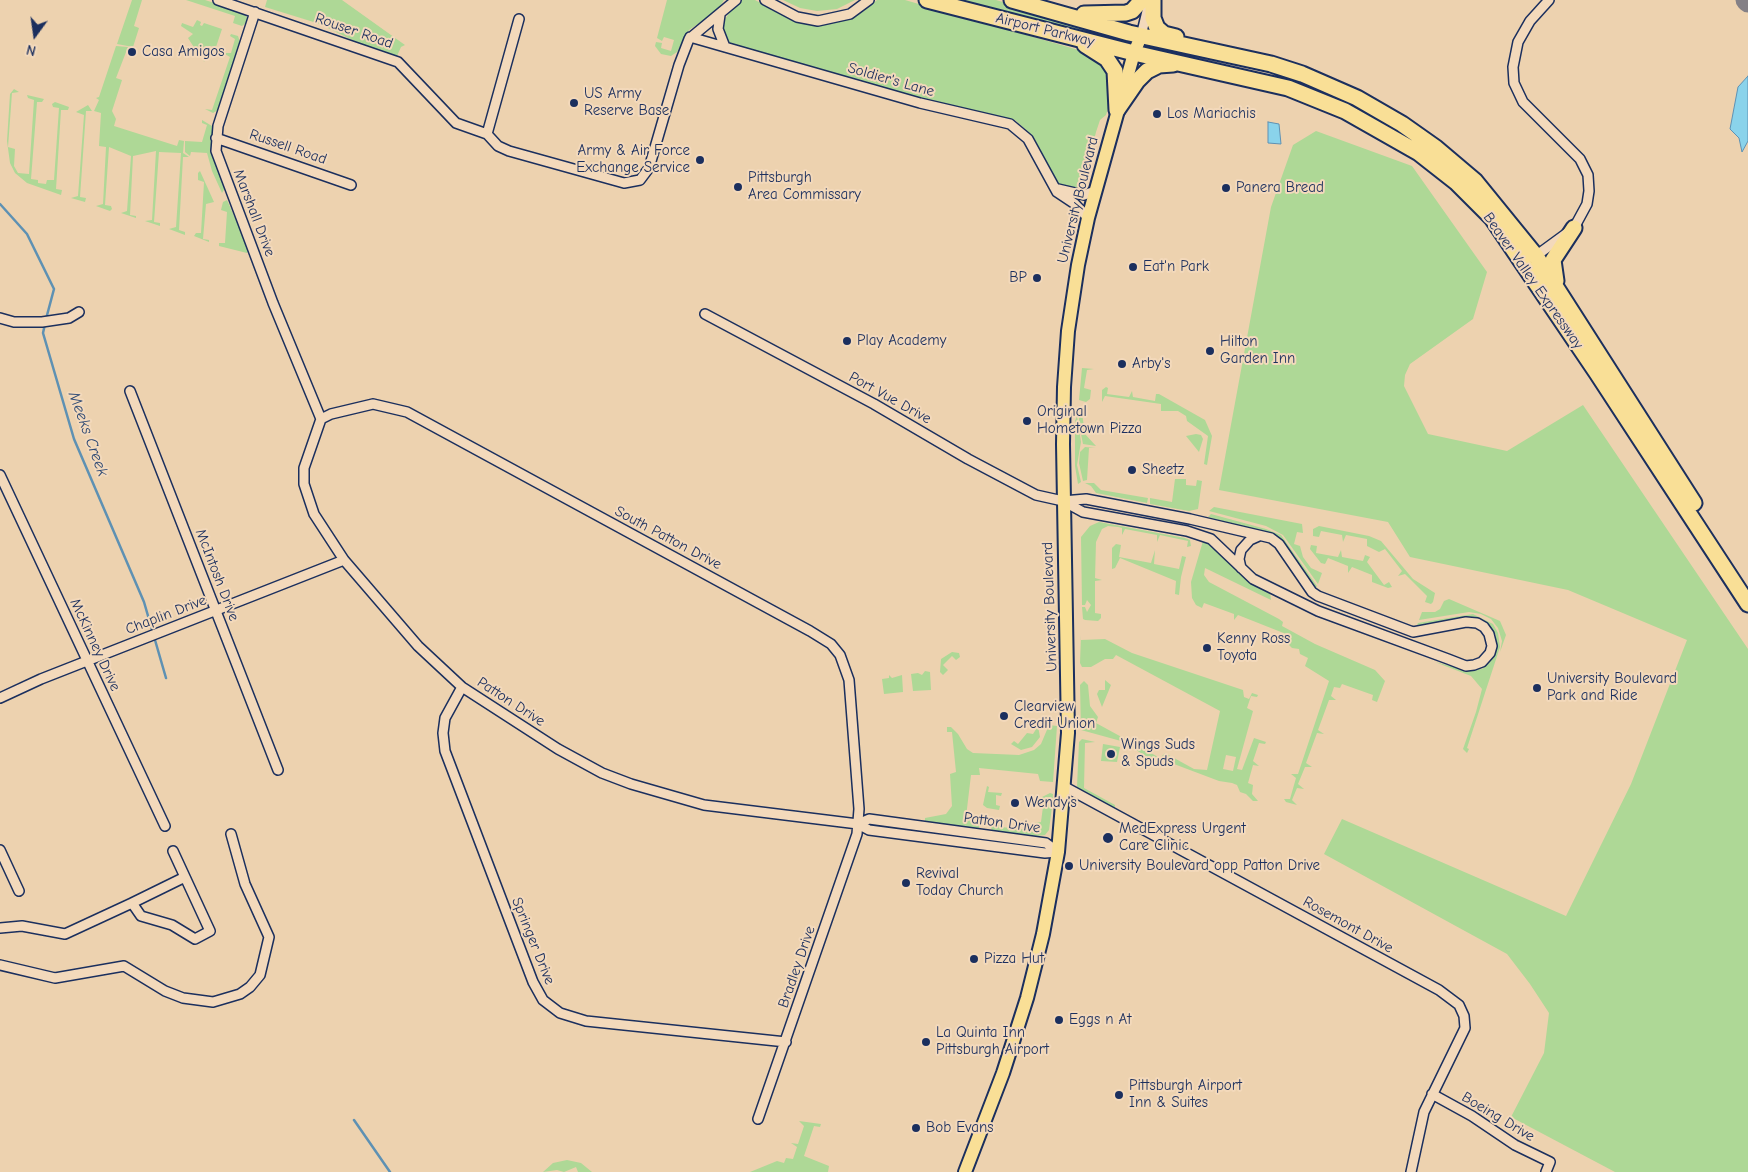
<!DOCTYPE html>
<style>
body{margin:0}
#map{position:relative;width:1748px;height:1172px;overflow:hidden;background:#edd2af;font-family:"Comic Neue",sans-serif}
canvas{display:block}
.north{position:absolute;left:10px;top:10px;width:50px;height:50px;-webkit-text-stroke:4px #f3d9bb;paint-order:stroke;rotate:194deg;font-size:14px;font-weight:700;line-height:20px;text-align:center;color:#1b2f5e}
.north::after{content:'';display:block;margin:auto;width:18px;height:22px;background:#1b2f5e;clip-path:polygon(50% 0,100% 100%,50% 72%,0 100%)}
</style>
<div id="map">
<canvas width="1748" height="1172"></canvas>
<div class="north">N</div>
</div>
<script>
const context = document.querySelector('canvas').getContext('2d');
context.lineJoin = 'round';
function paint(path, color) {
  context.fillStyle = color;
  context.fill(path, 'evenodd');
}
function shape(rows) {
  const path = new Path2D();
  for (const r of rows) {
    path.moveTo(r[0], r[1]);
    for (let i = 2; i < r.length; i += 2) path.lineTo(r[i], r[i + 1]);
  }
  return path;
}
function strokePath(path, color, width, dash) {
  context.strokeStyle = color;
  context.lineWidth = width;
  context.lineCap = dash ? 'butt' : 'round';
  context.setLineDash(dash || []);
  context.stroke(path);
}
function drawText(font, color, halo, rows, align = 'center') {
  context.font = font + ' "Comic Neue",sans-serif';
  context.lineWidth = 4;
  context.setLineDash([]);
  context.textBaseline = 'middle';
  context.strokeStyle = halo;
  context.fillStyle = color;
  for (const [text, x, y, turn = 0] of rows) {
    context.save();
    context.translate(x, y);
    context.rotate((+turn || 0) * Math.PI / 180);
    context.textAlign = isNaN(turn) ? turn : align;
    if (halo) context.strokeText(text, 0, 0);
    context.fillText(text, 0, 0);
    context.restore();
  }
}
const green = shape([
 [132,0,142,0,134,26,139,28,133,47,117,44],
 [186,0,205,0,240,11,247,17,247,22,242,26,233,23,235,16],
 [267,0,342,0,405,45,401,47,397,56,356,42,320,24,265,7],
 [667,0,724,0,717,11,689,30,677,52,671,56,661,54,655,46,656,42,662,43,661,48,671,51,674,40,664,37,662,41,657,38],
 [741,0,755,0,795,21,819,26,850,19,864,11,877,0,905,0,1096,55,1109,73,1113,92,1106,115,1100,120,1096,132,1083,185,1076,189,1058,184,1033,136,1015,120,925,99,731,44,725,38,722,24,734,5],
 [783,0,855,0,837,9,817,11,800,8],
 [946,0,996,0,1105,31,1123,44],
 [197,20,201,22,200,25,202,26,204,23,222,29,216,47,209,46,207,53,213,56,207,55,204,62,201,47,195,49,188,38,193,34,181,26,182,23,193,27],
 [231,34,238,36,240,42,218,110,213,113,205,109,212,110,230,57,223,53,231,53,235,39,230,36],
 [116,46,128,47,116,78,122,80,112,111,116,119,114,126,177,146,179,140,184,141,183,153,189,157,183,157,179,230,185,232,185,235,169,229,176,227,181,153,159,152,154,222,160,223,160,226,145,221,152,220,156,151,133,156,130,215,136,216,136,218,121,213,127,211,131,156,109,147,105,205,111,206,112,209,110,211,96,206,103,204,106,147,99,146,101,113,94,111,99,100,96,98,99,97],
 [14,89,19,92,12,93,8,147,15,149,14,166,18,173,29,174,34,100,28,98,27,95,44,99,42,102,37,102,31,179,38,180,38,183,46,184,47,180,54,180,59,108,53,107,52,104,55,102,69,107,68,110,61,110,56,189,62,190,61,195,27,183,15,173,10,163,7,141,10,94],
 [88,105,92,111,86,111,80,197,86,198,85,202,71,198,78,196,84,115,76,112],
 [202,120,212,126,212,151,225,188,222,193,212,171,207,153,191,152,190,156,185,152,185,141,202,142,207,125,202,123],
 [1316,131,1412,166,1487,272,1473,319,1410,364,1405,375,1404,386,1428,434,1507,451,1583,405,1748,649,1748,1172,1615,1172,1511,1117,1544,1053,1549,1013,1530,984,1507,954,1324,854,1342,819,1566,916,1631,784,1687,640,1568,590,1410,557,1388,522,1219,490,1271,207,1293,145],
 [200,171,214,202,206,204,203,239,209,240,209,242,194,236,196,233,201,233,204,182,198,180,198,173],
 [227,200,249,250,247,253,219,246,219,243,225,243,227,212,221,210,223,202],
 [1082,368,1094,369,1087,370,1084,388,1091,390,1090,399,1086,402,1079,400],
 [1106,387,1108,388,1107,394,1129,397,1132,391,1133,397,1155,401,1156,394,1159,394,1205,420,1212,436,1207,465,1204,464,1208,436,1187,421,1186,416,1178,411,1161,411,1161,404,1105,396,1102,402,1102,390],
 [1082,413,1085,434,1096,446,1083,444,1079,424,1079,414],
 [1077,416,1081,442,1077,465,1081,482,1078,484,1075,466,1075,421],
 [1196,434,1201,435,1203,439,1199,452,1186,436],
 [1085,447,1096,448,1089,448,1087,480,1083,481,1079,463,1080,452],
 [1175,479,1186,479,1186,485,1196,486,1197,480,1202,481,1198,509,1189,511,1150,504,1150,498,1172,502],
 [1085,483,1094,483,1101,490,1148,498,1147,503,1096,493,1091,486],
 [1214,507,1302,524,1303,533,1297,532,1294,544,1300,546,1303,557,1311,568,1322,573,1318,584,1283,535,1266,526,1209,511],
 [1211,514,1266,529,1281,535,1317,586,1315,589,1274,535,1208,517],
 [1099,522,1185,538,1190,540,1191,546,1187,547,1188,541,1160,535,1157,542,1157,535,1125,529,1122,535,1122,528,1118,527,1108,526,1102,529,1096,542,1095,578,1102,580,1095,581,1095,613,1101,614,1101,618,1098,621,1085,620,1083,619,1082,607,1085,607,1087,612,1091,605,1087,600,1085,605,1082,605,1081,537,1090,526],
 [1319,526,1369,536,1381,541,1413,579,1435,593,1433,602,1431,604,1425,602,1427,596,1405,574,1398,576,1402,571,1385,549,1379,552,1367,546,1367,539,1346,535,1343,542,1342,535,1321,531,1319,537,1313,536,1313,529],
 [1203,541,1215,545,1245,579,1270,592,1271,600,1205,568,1204,575,1209,582,1279,619,1283,622,1282,626,1315,644,1375,670,1385,681,1377,702,1372,700,1373,695,1342,684,1340,688,1334,687,1331,696,1336,700,1329,700,1318,730,1324,734,1317,733,1306,763,1312,767,1305,767,1298,784,1304,789,1297,788,1292,800,1297,805,1286,802,1284,799,1290,799,1296,778,1291,774,1298,774,1329,681,1305,666,1308,658,1300,654,1299,649,1292,648,1284,640,1286,634,1238,615,1234,620,1234,614,1204,603,1202,608,1196,605,1192,598,1191,582],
 [1116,544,1121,545,1119,557,1151,563,1155,550,1154,564,1179,569,1182,556,1186,557,1181,577,1179,595,1175,594,1176,581,1120,558,1115,568,1112,569,1112,548],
 [1311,545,1317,546,1316,553,1338,557,1341,550,1342,557,1363,561,1365,555,1370,557,1367,562,1384,585,1389,582,1392,587,1388,588,1372,582,1372,575,1352,567,1348,573,1348,566,1328,558,1325,564,1321,563,1310,549],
 [1449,599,1500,621,1506,635,1500,652,1502,641,1498,628,1491,619,1481,614,1469,612,1419,620,1422,612,1435,612,1440,609,1444,601],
 [1473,614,1493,624,1498,633,1500,647,1467,748,1469,749,1467,753,1463,749,1476,712,1482,689,1471,676,1435,662,1467,670,1482,669,1490,662,1496,653,1496,635,1488,624,1477,618,1463,618,1416,627,1418,623],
 [1081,635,1081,640,1105,639,1132,653,1243,690,1244,697,1249,699,1252,693,1258,695,1257,697,1251,696,1247,708,1253,711,1237,769,1242,770,1254,738,1266,742,1265,744,1259,743,1253,761,1259,766,1253,765,1248,783,1253,785,1252,794,1258,801,1253,801,1246,794,1240,792,1237,785,1232,783,1219,781,1166,761,1161,762,1161,765,1121,741,1081,730,1080,685,1084,681,1088,685,1090,706,1098,717,1096,723,1160,758,1165,753,1194,769,1207,770,1220,711,1116,655,1113,659,1105,659,1091,667,1082,667,1080,663],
 [1226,755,1236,757,1233,771,1223,769],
 [952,652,959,653,960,657,956,660,952,656,943,665,948,670,943,675,940,672,941,659],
 [925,671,930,672,931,690,913,691,911,674,918,673,922,675],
 [889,675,892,678,902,675,903,692,884,694,882,679,889,678],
 [1105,680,1111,685,1102,707,1097,694,1099,690,1105,690],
 [1049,725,1057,726,1053,782,1040,781,1038,774,979,768,980,775,971,775,966,817,976,819,980,815,979,830,925,822,925,818,946,814,952,806,950,774,956,772,952,732,947,732,947,727,951,727,958,734,967,749,973,753,1019,755,1034,750,1041,744],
 [1038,726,1040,737,1032,747,1021,750,1011,744,1014,741,1018,744,1027,733,1033,734],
 [1082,739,1095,742,1085,743,1084,788,1115,805,1115,809,1077,787,1079,742],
 [1103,744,1120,747,1117,762,1101,761],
 [987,786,989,787,988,792,1002,793,1001,796,996,795,996,805,1000,806,999,810,987,808,983,805],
 [1050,793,1053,794,1052,807,1049,830,1045,835,1029,837,992,831,990,824,994,820,1001,827,1030,830,1029,824,1041,822,1044,799,1040,798],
 [799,1121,821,1124,820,1127,814,1126,804,1156,829,1166,828,1172,750,1172,777,1161,784,1163,786,1158,793,1159,797,1147,791,1143,798,1144,804,1126],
 [567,1160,581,1163,592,1172,578,1172,576,1167,564,1172,557,1170,543,1172,553,1163]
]);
const water = shape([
 [1748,76,1748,141,1742,152,1739,138,1730,129,1738,87,1748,76],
 [1268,122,1279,124,1281,144,1268,143,1268,122]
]);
const stream = shape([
 [0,204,27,234,54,289,46,319],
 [45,324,43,333,74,439,144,602,166,678],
 [354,1120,390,1172]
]);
const taxiway = shape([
 [1746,0,1748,2]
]);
const street = shape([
 [218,0,398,62,456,123,487,134,519,19],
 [765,0,797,17,818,21,850,14,869,0],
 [255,12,218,126,216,151,273,303,321,419],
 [720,15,718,29,725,47],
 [1141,36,1148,7],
 [690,37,920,103,1010,124,1028,139,1057,192,1075,204,1088,218],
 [487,134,498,146,509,151,624,183,640,180,649,168,679,65,689,39,736,0],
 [216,138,351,185],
 [1058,189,1084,195,1095,191],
 [1533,258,1574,228,1587,204,1589,191,1588,175,1580,159,1523,102,1514,83,1513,67,1518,42,1530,21,1549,0],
 [705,314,874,404,968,459,1036,495,1063,501,1086,499,1190,519,1271,538,1279,544,1312,592,1318,596,1413,632,1466,622,1477,623,1484,627,1489,634,1492,646,1490,653,1482,662,1474,665,1466,666,1448,659,1318,611,1253,579,1211,539,1187,531,1083,512,1063,501],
 [0,318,14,322,42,322,69,318,79,312],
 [130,391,278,770],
 [321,419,331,414,373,404,407,412,810,631,831,644,840,655,849,680,859,809,857,834,758,1119],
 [321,419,304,468,304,484,314,514,344,560,418,646,462,687,558,749,602,773,631,784,704,805,858,824,869,830,1045,853,1058,852],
 [0,475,165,826],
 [1241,568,1239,559,1241,550,1250,540,1259,536],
 [462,687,445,718,443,733,445,751,533,982,543,1000,560,1013,586,1021,786,1042],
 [0,698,41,679,344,560],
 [1065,787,1439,990,1459,1005,1464,1016,1465,1028,1424,1112,1411,1172],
 [858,824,869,819,1046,843,1058,852],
 [0,850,19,891],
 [132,903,185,877],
 [0,928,22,926,65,934,132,903,141,916,172,925,195,939,210,931,173,851],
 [0,965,55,978,124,966,165,991,183,998,213,1002,240,994,250,987,260,975,269,937,245,884,231,834],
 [1432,1094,1472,1116,1515,1145,1550,1162,1546,1172]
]);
const primary = shape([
 [965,1172,1003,1073,1027,998,1043,934,1058,852,1068,733,1063,444,1064,387,1068,331,1078,265,1088,218,1134,53,1141,36]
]);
const highway = shape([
 [927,0,1134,53,1288,88,1345,111,1419,153,1456,182,1492,218,1597,373,1748,604],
 [1012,0,1129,33,1271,64,1302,74,1357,98,1402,124,1436,148,1475,181,1536,256,1694,503],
 [1153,0,1153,18,1157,28,1164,34,1176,37],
 [1084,14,1126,13,1132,11,1142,0],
 [1085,45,1107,59,1115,71,1117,110],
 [1117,110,1137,81,1147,71,1159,65,1173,64],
 [1556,281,1553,260,1574,228]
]);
const markers = [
 [132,52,5,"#1b2f5e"],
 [574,103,5,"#1b2f5e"],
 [1157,114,5,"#1b2f5e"],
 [700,160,5,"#1b2f5e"],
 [738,187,5,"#1b2f5e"],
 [1226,188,5,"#1b2f5e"],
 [1133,267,5,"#1b2f5e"],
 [1037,278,5,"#1b2f5e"],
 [847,341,5,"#1b2f5e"],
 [1210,351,5,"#1b2f5e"],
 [1122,364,5,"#1b2f5e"],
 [1027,421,5,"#1b2f5e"],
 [1132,470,5,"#1b2f5e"],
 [1207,648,5,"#1b2f5e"],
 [1537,688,5,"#1b2f5e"],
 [1004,716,5,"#1b2f5e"],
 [1111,754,5,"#1b2f5e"],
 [1015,803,5,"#1b2f5e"],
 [1108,838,6,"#1b2f5e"],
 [1069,866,5,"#1b2f5e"],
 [906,883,5,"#1b2f5e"],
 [974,959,5,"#1b2f5e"],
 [1059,1020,5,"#1b2f5e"],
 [926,1042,5,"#1b2f5e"],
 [1119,1095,5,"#1b2f5e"],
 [916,1128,5,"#1b2f5e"]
];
const streetNames = [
 ["Airport Parkway",1045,30,14],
 ["Rouser Road",354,31,19],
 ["Soldier's Lane",891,80,16],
 ["Russell Road",288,147,19],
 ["University Boulevard",1078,200,-76],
 ["Marshall Drive",254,213,69],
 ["Beaver Valley Expressway",1533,281,55],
 ["Port Vue Drive",890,398,29],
 ["South Patton Drive",668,538,28],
 ["McIntosh Drive",217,575,69],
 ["University Boulevard",1050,607,-92],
 ["Chaplin Drive",166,615,-21],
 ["McKinney Drive",95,645,65],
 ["Patton Drive",511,702,33],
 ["Patton Drive",1002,823,8],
 ["Rosemont Drive",1348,925,29],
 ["Springer Drive",533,941,68],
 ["Bradley Drive",797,967,-71],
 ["Boeing Drive",1498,1117,31]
];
const poiNames = [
 ["Casa Amigos",142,52],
 ["US Army",584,94],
 ["Reserve Base",584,111],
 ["Los Mariachis",1167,114],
 ["Army & Air Force",690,151,"right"],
 ["Exchange Service",690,168,"right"],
 ["Pittsburgh",748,178],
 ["Area Commissary",748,195],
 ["Panera Bread",1236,188],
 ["Eat'n Park",1143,267],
 ["BP",1027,278,"right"],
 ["Play Academy",857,341],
 ["Hilton",1220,342],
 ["Garden Inn",1220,359],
 ["Arby's",1132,364],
 ["Original",1037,412],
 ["Hometown Pizza",1037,429],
 ["Sheetz",1142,470],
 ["Kenny Ross",1217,639],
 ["Toyota",1217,656],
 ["University Boulevard",1547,679],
 ["Park and Ride",1547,696],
 ["Clearview",1014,707],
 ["Credit Union",1014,724],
 ["Wings Suds",1121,745],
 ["& Spuds",1121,762],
 ["Wendy's",1025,803],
 ["MedExpress Urgent",1119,829],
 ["Care Clinic",1119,846],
 ["University Boulevard opp Patton Drive",1079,866],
 ["Revival",916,874],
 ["Today Church",916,891],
 ["Pizza Hut",984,959],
 ["Eggs n At",1069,1020],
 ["La Quinta Inn",936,1033],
 ["Pittsburgh Airport",936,1050],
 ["Pittsburgh Airport",1129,1086],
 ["Inn & Suites",1129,1103],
 ["Bob Evans",926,1128]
];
const waterNames = [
 ["Meeks Creek",88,434,70]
];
paint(green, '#aed896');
paint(water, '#8ad3eb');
strokePath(water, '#5e91b3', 1);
strokePath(stream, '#5e91b3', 2.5);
strokePath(taxiway, '#848086', 21);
strokePath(street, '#1b2f5e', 12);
strokePath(primary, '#1b2f5e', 16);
strokePath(highway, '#1b2f5e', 19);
strokePath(street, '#f3d9bb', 9);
strokePath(primary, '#f9df96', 12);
strokePath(highway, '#f9df96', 15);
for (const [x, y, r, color] of markers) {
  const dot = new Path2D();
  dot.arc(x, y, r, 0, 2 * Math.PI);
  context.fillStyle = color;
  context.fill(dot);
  strokePath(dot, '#f3d9bb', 2);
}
drawText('15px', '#1b2f5e', '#f3d9bb', streetNames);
drawText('15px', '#1b2f5e', '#f3d9bb', poiNames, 'left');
drawText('italic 16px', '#2c4873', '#f3d9bb', waterNames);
</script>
